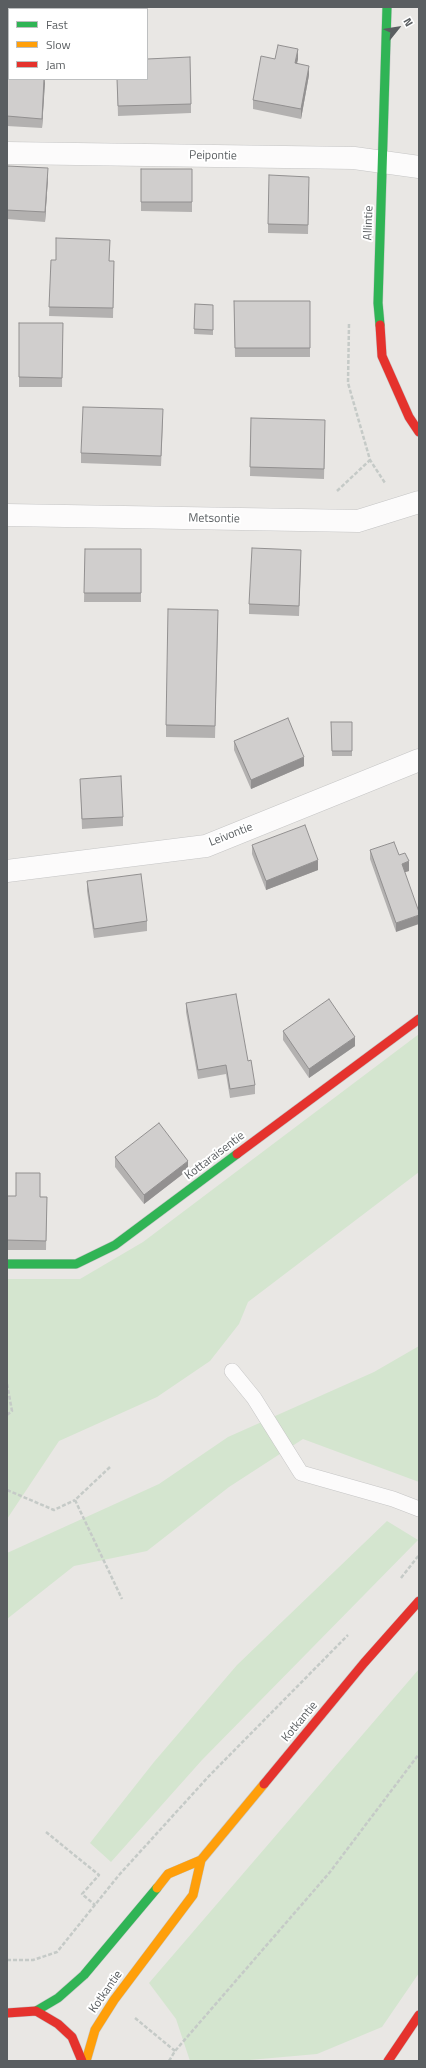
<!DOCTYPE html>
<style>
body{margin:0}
#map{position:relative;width:426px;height:2068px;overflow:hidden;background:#e9e7e4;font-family:"Titillium Web",sans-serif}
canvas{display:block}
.frame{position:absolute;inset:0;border:8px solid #5a5e61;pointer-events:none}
.legend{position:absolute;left:8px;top:8px;width:140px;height:72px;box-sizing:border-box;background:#fff;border:1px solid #bdbfc0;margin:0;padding:5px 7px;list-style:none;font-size:12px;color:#5a5e61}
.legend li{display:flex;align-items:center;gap:8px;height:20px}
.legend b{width:20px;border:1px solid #bdbfc0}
.north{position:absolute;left:378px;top:8px;width:40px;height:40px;-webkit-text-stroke:3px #fff;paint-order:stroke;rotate:60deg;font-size:11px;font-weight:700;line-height:16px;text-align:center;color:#5a5e61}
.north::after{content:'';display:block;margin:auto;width:14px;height:18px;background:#5a5e61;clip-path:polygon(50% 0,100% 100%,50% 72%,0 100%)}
</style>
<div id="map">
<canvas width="426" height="2068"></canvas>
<div class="frame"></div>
<ul class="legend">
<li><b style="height:5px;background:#30b455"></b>Fast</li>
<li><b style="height:5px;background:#ff9f0a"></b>Slow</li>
<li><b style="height:5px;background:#e5322d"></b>Jam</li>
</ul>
<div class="north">N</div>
</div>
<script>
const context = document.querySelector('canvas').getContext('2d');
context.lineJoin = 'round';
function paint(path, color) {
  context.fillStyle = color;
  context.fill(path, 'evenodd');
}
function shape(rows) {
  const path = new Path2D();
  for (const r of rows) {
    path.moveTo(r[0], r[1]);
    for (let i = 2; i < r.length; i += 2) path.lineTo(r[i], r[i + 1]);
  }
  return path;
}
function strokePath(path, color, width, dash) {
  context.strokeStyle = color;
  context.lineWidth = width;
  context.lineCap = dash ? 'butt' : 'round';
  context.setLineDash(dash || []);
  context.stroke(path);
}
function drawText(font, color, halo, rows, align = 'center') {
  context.font = font + ' "Titillium Web",sans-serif';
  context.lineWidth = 4;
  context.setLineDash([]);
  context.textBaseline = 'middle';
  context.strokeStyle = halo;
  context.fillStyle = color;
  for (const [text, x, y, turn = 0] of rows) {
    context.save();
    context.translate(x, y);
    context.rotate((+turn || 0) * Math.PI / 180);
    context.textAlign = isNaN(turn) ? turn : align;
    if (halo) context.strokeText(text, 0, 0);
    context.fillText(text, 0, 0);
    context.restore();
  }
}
const green = shape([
 [419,1034,419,1172,248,1302,239,1324,210,1361,157,1397,59,1441,7,1519,7,1279,80,1279,143,1242],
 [419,1346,419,1482,303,1439,229,1487,147,1551,74,1566,7,1619,7,1553,159,1484,228,1437,374,1372],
 [387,1521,418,1540,202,1760,111,1862,90,1843,154,1762,237,1665],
 [419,1669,419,1973,382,2027,317,2054,238,2061,190,2061,176,2019,149,1983]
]);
const path = shape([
 [349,324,348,383,370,460,385,483],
 [337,491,370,460],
 [7,1384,12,1411,7,1415],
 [110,1467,75,1500,122,1599],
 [7,1490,54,1510,75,1500],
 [401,1578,419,1555],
 [46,1832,99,1875,82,1894,95,1905],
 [7,1960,33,1960,57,1952,119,1875,209,1776,348,1635],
 [135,2018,175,2051],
 [169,2061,175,2051,330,1872,419,1754]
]);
const lane = shape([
 [232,1371,254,1398,301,1473,393,1499,419,1509]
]);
const street = shape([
 [7,153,354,158,419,167],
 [7,515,358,521,419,502],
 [7,871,206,846,419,760]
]);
const fast = shape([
 [380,325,378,303,387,7],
 [7,1264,76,1264,115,1245,237,1154],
 [36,2011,58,1998,84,1975,157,1888]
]);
const slow = shape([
 [157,1888,168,1874,201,1860,264,1784],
 [86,2061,95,2030,114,2000,193,1895,201,1860]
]);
const jam = shape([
 [380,325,382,356,409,417,419,432],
 [237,1154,419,1019],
 [264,1784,364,1663,419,1601],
 [7,2013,36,2011,58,2024,72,2037,82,2061],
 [388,2061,419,2015]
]);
const wall = shape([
 [275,59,298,59,297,63,309,75,301,119,253,109,253,100],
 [7,62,9,79,45,79,42,128,7,126],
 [117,79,147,79,191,104,191,113,118,116],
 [7,166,48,178,45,222,7,219],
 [141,169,192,169,192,212,141,211],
 [309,186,308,234,268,233,268,224],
 [51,260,114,261,113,318,49,316],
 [234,301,310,301,310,357,235,357],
 [195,304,213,305,213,335,194,334],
 [19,323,63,323,62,387,19,387],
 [251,418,325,430,324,479,250,476],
 [163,419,161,466,81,463,81,453],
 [85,549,141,549,141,602,84,602],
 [301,560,299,616,249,614,249,604],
 [218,622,215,738,166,737,166,725],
 [331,722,352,722,352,756,332,756],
 [234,741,304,766,251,789,234,750],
 [80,779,123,817,123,826,82,829],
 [252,845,318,870,266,890,252,854],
 [370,850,399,855,409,871,405,872,396,932,370,859],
 [87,881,147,921,147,931,94,938,87,891],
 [186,1003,248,1061,255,1085,255,1094,230,1098,226,1074,198,1079,186,1012],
 [283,1031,355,1046,309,1078,283,1040],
 [115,1157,188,1170,144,1204,115,1167],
 [7,1196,47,1197,46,1250,7,1250]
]);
const shadedWall = shape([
 [298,49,298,59,295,72,295,63],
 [309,66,309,75,301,119,301,109],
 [44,79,45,83,42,128,42,119],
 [48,168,48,178,45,222,45,212],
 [304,757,304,766,251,789,251,780],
 [318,860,318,870,266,890,266,881],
 [409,861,409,871,402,873,402,864],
 [419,915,419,924,396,932,396,923],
 [355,1037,355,1046,309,1078,309,1069],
 [188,1161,188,1170,144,1204,144,1195]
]);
const building = shape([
 [278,45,298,49,295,63,309,66,301,109,253,100,261,56,275,59,278,45],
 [190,57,191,104,118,106,117,79,147,79,147,59,190,57],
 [7,62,9,62,9,79,44,79,42,119,7,116,7,62],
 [7,166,48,168,45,212,7,210,7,166],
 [141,169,192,169,192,202,141,202,141,169],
 [269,175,309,177,308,225,268,224,269,175],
 [56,238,110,240,109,261,114,261,113,308,49,307,51,260,56,260,56,238],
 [234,301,310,301,310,348,235,348,234,301],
 [195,304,213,305,213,330,194,329,195,304],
 [19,323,63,323,62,378,19,377,19,323],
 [83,407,163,409,161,456,81,453,83,407],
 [251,418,325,420,324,469,250,467,251,418],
 [252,548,301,550,299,606,249,604,252,548],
 [85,549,141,549,141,593,84,593,85,549],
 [168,609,218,610,215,726,166,725,168,609],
 [288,718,304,757,251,780,234,741,288,718],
 [331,722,352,722,352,751,332,751,331,722],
 [121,776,123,817,82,819,80,779,121,776],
 [305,825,318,860,266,881,252,845,305,825],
 [394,842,399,855,405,853,409,861,402,864,419,912,419,915,396,923,370,850,394,842],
 [141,874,147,921,94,929,87,881,141,874],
 [236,994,248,1061,251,1060,255,1085,230,1089,226,1065,198,1070,186,1003,236,994],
 [329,999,355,1037,309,1069,283,1031,329,999],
 [159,1123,188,1161,144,1195,115,1157,159,1123],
 [16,1173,40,1173,40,1197,47,1197,46,1241,7,1240,7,1196,16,1196,16,1173]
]);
const streetNames = [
 ["Peipontie",213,156,1],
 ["Allintie",369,223,-88],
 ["Metsontie",214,519,1],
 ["Leivontie",231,835,-21],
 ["Kottaraisentie",215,1156,-37],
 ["Kotkantie",300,1722,-50],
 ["Kotkantie",106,1992,-55]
];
paint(green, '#d4e5cf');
strokePath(lane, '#c5c5c5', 16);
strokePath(street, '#c5c5c5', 23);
strokePath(fast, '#c4c5c5', 10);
strokePath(slow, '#c4c5c5', 10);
strokePath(jam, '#c4c5c5', 10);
strokePath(path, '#c5cac7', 2.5, [4, 2]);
strokePath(lane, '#fcfbfb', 15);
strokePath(street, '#fcfbfb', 22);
strokePath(fast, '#30b455', 9);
strokePath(slow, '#ff9f0a', 9);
strokePath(jam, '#e5322d', 9);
paint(wall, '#b3b1b0');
paint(shadedWall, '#929090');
paint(building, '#d0cecd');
strokePath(building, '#929090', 1);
drawText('12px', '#5a5e61', '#fff', streetNames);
</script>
